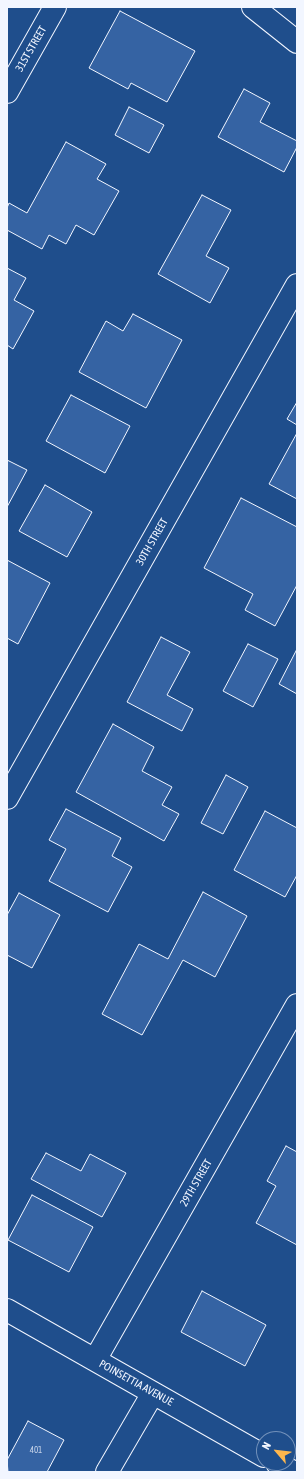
<!DOCTYPE html>
<style>
body{margin:0}
#map{position:relative;width:304px;height:1479px;overflow:hidden;background:#1f4e8c;font-family:"Asap Condensed",sans-serif}
canvas{display:block}
.frame{position:absolute;inset:0;border:8px solid #f2f6ff;pointer-events:none}
.north{position:absolute;left:256px;top:1431px;width:40px;height:40px;box-sizing:border-box;background:#1f4e8c;border:1px solid #7391ba;border-radius:50%;rotate:298deg;font-size:11px;font-weight:700;line-height:16px;text-align:center;color:#f2f6ff}
.north::after{content:'';display:block;margin:auto;width:14px;height:18px;background:#ffb74d;clip-path:polygon(50% 0,100% 100%,50% 72%,0 100%)}
</style>
<div id="map">
<canvas width="304" height="1479"></canvas>
<div class="frame"></div>
<div class="north">N</div>
</div>
<script>
const context = document.querySelector('canvas').getContext('2d');
context.lineJoin = 'round';
function paint(path, color) {
  context.fillStyle = color;
  context.fill(path, 'evenodd');
}
function shape(rows) {
  const path = new Path2D();
  for (const r of rows) {
    path.moveTo(r[0], r[1]);
    for (let i = 2; i < r.length; i += 2) path.lineTo(r[i], r[i + 1]);
  }
  return path;
}
function strokePath(path, color, width, dash) {
  context.strokeStyle = color;
  context.lineWidth = width;
  context.lineCap = dash ? 'butt' : 'round';
  context.setLineDash(dash || []);
  context.stroke(path);
}
function drawText(font, color, halo, rows, align = 'center') {
  context.font = font + ' "Asap Condensed",sans-serif';
  context.lineWidth = 3;
  context.setLineDash([]);
  context.textBaseline = 'middle';
  context.strokeStyle = halo;
  context.fillStyle = color;
  for (const [text, x, y, turn = 0] of rows) {
    context.save();
    context.translate(x, y);
    context.rotate((+turn || 0) * Math.PI / 180);
    context.textAlign = isNaN(turn) ? turn : align;
    if (halo) context.strokeText(text, 0, 0);
    context.fillText(text, 0, 0);
    context.restore();
  }
}
const building = shape([
 [120,11,195,51,167,102,131,83,128,89,89,68,120,11],
 [244,89,270,103,260,122,297,141,297,147,284,172,218,137,244,89],
 [129,107,164,125,149,153,115,135,129,107],
 [66,142,106,164,97,179,119,191,94,235,76,225,66,244,49,235,42,249,7,230,7,208,9,203,27,213,66,142],
 [202,195,231,210,206,256,229,268,210,303,158,274,202,195],
 [7,268,26,278,14,300,34,311,13,349,7,345,7,268],
 [133,314,182,340,146,408,79,372,106,321,123,331,133,314],
 [71,395,130,426,105,473,46,441,71,395],
 [297,402,297,425,287,419,297,402],
 [297,433,297,499,269,484,297,433],
 [7,460,27,470,7,507,7,460],
 [45,485,92,512,67,557,19,531,45,485],
 [241,498,297,527,297,585,275,626,245,610,253,594,204,568,241,498],
 [7,560,50,583,18,644,7,638,7,560],
 [161,637,190,652,167,695,193,709,182,731,127,702,161,637],
 [248,644,278,659,253,707,223,691,248,644],
 [297,649,297,694,279,684,297,649],
 [113,724,154,747,142,771,172,787,162,805,179,814,164,841,76,792,113,724],
 [226,775,248,787,223,834,201,823,226,775],
 [66,809,121,838,112,856,132,867,108,912,49,881,66,849,49,840,66,809],
 [265,811,297,828,297,875,285,897,234,870,265,811],
 [203,892,247,916,215,977,183,960,142,1035,102,1014,139,944,168,959,203,892],
 [19,893,60,915,32,968,7,955,7,915,19,893],
 [286,1146,297,1152,297,1245,256,1223,276,1186,267,1181,286,1146],
 [46,1153,81,1171,90,1154,126,1173,102,1217,31,1179,46,1153],
 [32,1195,93,1227,69,1272,8,1240,32,1195],
 [202,1291,266,1325,245,1366,181,1332,202,1291],
 [28,1421,64,1440,47,1472,8,1472,7,1460,28,1421]
]);
const minor = shape([
 [253,7,297,42],
 [7,92,55,7],
 [7,798,297,285],
 [7,1310,264,1456],
 [95,1360,297,1005],
 [277,1463,293,1472],
 [107,1472,153,1393]
]);
const numberNames = [
 ["401",36,1450]
];
const streetNames = [
 ["31ST STREET",31,49,-60],
 ["30TH STREET",152,542,-60],
 ["29TH STREET",196,1183,-60],
 ["POINSETTIA AVENUE",136,1383,29]
];
paint(building, '#3563a3');
strokePath(building, '#f2f6ff', 1);
strokePath(minor, '#f2f6ff', 24);
strokePath(minor, '#1f4e8c', 22);
drawText('9px', '#c3d1e8', null, numberNames);
drawText('11px', '#f2f6ff', '#1f4e8c', streetNames);
</script>
